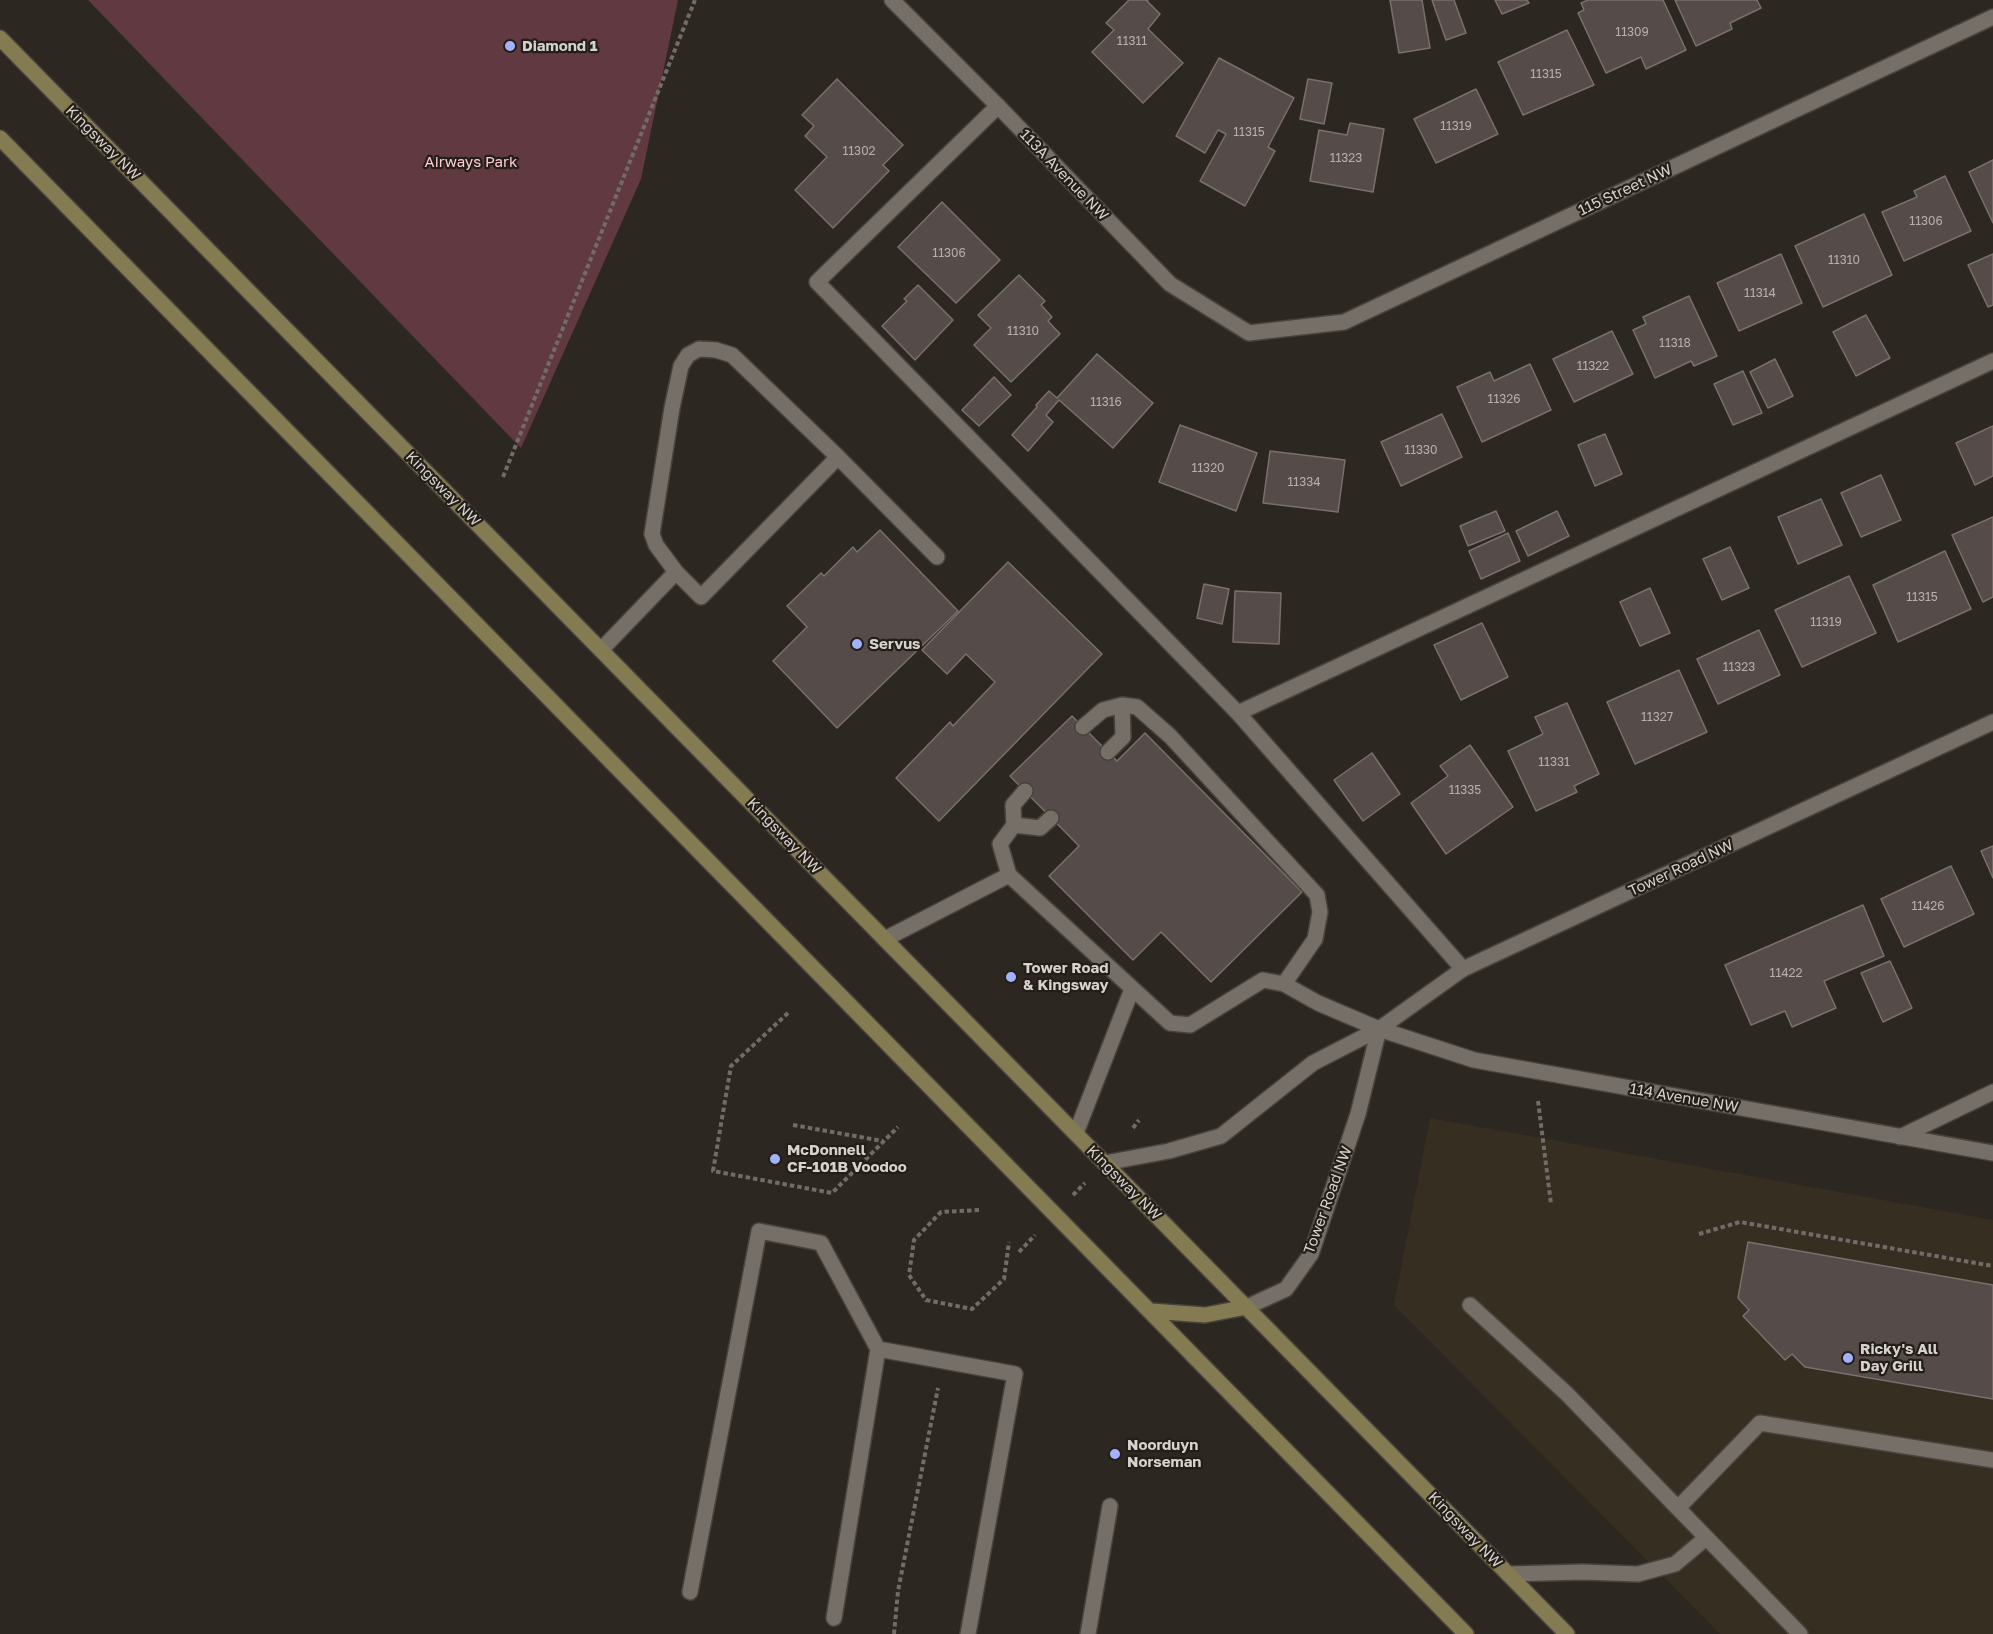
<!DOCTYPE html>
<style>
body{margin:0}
canvas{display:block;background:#2d2721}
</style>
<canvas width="1993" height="1634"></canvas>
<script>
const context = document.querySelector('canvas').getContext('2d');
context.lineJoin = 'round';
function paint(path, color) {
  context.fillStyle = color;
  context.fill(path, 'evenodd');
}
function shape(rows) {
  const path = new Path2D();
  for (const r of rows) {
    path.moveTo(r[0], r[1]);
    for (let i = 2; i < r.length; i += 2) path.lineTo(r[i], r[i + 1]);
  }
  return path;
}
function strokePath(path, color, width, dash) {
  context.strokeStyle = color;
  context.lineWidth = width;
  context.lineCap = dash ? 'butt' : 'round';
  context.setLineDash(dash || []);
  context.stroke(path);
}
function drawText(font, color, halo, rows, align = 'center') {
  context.font = font + ' "Golos Text",sans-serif';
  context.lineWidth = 4.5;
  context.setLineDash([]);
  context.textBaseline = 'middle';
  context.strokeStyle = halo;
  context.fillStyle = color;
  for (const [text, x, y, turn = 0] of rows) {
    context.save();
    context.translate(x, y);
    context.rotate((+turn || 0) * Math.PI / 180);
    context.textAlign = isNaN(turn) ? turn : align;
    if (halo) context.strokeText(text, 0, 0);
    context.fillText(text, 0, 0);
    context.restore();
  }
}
const built = shape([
 [1430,1118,1993,1220,1993,1634,1720,1634,1394,1305]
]);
const green = shape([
 [88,0,678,0,641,179,521,448]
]);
const building = shape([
 [1129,0,1148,0,1147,1,1160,14,1148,29,1183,63,1143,103,1092,52,1114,30,1106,23,1129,0],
 [1390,0,1422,0,1430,48,1399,53,1390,0],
 [1432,0,1454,0,1466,33,1446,40,1432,0],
 [1495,0,1527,0,1529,3,1502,14,1495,0],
 [1588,0,1663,0,1686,50,1646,69,1641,57,1606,73,1578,13,1584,10,1581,3,1588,0],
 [1675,0,1757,0,1761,8,1730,23,1732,29,1696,46,1675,0],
 [1567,30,1594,85,1523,115,1498,62,1567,30],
 [1219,58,1294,98,1268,147,1275,151,1245,206,1200,181,1226,134,1218,130,1205,153,1176,136,1219,58],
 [837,79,903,145,883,165,889,171,833,228,795,190,827,157,805,136,814,126,802,115,837,79],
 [1308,79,1332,83,1324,124,1300,119,1308,79],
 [1476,89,1498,134,1436,163,1414,119,1476,89],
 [1350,123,1384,129,1373,192,1310,181,1319,130,1347,135,1350,123],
 [1993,160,1993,223,1969,172,1993,160],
 [1945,176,1971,231,1904,261,1882,212,1917,197,1914,191,1945,176],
 [942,202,1000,260,956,303,898,247,942,202],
 [1864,214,1892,275,1823,307,1795,246,1864,214],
 [1781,254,1802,303,1739,331,1717,283,1781,254],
 [1993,254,1993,305,1988,307,1968,265,1993,254],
 [1019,275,1045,301,1041,305,1052,317,1048,321,1060,334,1011,382,974,345,991,328,978,315,1019,275],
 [918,285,953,320,915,360,882,326,907,301,904,299,918,285],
 [1689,296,1717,356,1694,366,1691,361,1655,378,1633,330,1646,324,1643,317,1689,296],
 [1866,315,1890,358,1856,376,1833,332,1866,315],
 [1612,331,1633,374,1574,402,1553,359,1612,331],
 [1097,354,1153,403,1113,448,1059,400,1046,415,1053,422,1028,451,1012,435,1037,407,1036,405,1049,391,1057,398,1097,354],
 [1775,359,1793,396,1768,408,1750,372,1775,359],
 [1530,364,1551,410,1482,442,1457,387,1490,372,1494,381,1530,364],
 [1743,371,1762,413,1733,425,1714,384,1743,371],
 [994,377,1011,395,979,426,962,410,994,377],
 [1442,414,1462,457,1401,486,1381,442,1442,414],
 [1180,425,1257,453,1236,511,1159,482,1180,425],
 [1993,426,1993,476,1975,485,1956,443,1993,426],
 [1605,434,1622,474,1595,486,1578,445,1605,434],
 [1270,451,1345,460,1338,512,1263,503,1270,451],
 [1881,475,1901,520,1861,537,1841,493,1881,475],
 [1821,499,1842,545,1798,564,1778,517,1821,499],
 [1496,511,1505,531,1468,546,1460,526,1496,511],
 [1557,511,1569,536,1528,556,1516,531,1557,511],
 [1993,517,1993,597,1983,602,1952,535,1993,517],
 [880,530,958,611,837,728,773,661,807,627,787,606,821,573,824,576,853,547,857,552,880,530],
 [1508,533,1520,561,1481,579,1469,551,1508,533],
 [1730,547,1749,588,1722,600,1703,559,1730,547],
 [1945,551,1971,609,1898,642,1873,585,1945,551],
 [1008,562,1102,654,939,821,896,778,950,722,953,726,995,682,966,654,947,674,922,650,1008,562],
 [1849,576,1876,633,1802,667,1775,610,1849,576],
 [1204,584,1229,589,1222,624,1197,618,1204,584],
 [1650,588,1670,633,1640,646,1620,602,1650,588],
 [1235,591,1281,593,1279,644,1233,642,1235,591],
 [1482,623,1508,677,1461,700,1434,645,1482,623],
 [1759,630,1780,675,1718,704,1697,659,1759,630],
 [1679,670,1707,732,1635,764,1607,702,1679,670],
 [1567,703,1599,774,1574,786,1577,792,1536,811,1508,751,1543,734,1535,717,1567,703],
 [1072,716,1117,761,1145,733,1302,892,1211,982,1161,932,1133,960,1049,876,1079,846,1010,776,1072,716],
 [1470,745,1513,807,1446,854,1411,803,1448,776,1440,766,1470,745],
 [1372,753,1400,794,1363,821,1334,780,1372,753],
 [1993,846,1993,878,1981,851,1993,846],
 [1951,866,1974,914,1904,947,1881,899,1951,866],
 [1863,905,1884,956,1824,981,1836,1008,1792,1027,1785,1011,1751,1025,1725,965,1863,905],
 [1890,961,1912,1008,1883,1022,1861,973,1890,961],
 [1748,1242,1993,1285,1993,1399,1805,1367,1792,1354,1785,1360,1743,1316,1749,1310,1738,1298,1748,1242]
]);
const path = shape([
 [503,477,695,0],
 [788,1013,731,1066,713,1171,832,1193,898,1127],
 [1538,1101,1551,1204],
 [793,1125,883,1141],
 [1133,1128,1139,1120],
 [1073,1195,1085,1183],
 [979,1210,941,1212,914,1240,909,1275,926,1300,972,1309,1004,1279,1009,1242],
 [1699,1234,1740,1222,1993,1266],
 [1019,1252,1035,1235],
 [894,1634,898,1591,938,1388]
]);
const service = shape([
 [998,106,817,282,1238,713,1463,969],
 [838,457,701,597,676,572,656,545,652,534,672,408,681,366,688,355,699,349,716,350,732,355,838,457,937,557],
 [601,650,676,572],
 [1238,713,1993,361],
 [1083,727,1103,710,1122,705,1137,707,1170,736,1317,895,1320,912,1315,939,1284,984],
 [1108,752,1123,737,1122,705],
 [1014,825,1040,828,1051,818],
 [1009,875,1000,844,1014,825,1013,805,1025,791],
 [885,939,1009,875,1170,1023,1190,1025,1263,980,1284,984,1318,1003,1379,1029],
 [1076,1133,1132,989],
 [1900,1137,1993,1092],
 [1470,1305,1567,1394,1800,1634],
 [1678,1508,1760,1423,1993,1460],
 [1508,1574,1582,1572,1638,1574,1675,1564,1706,1538],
 [690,1592,759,1231,821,1243,878,1349],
 [834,1618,878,1349,1015,1374,968,1634],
 [1088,1634,1110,1506]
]);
const minor = shape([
 [892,0,998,106,1170,284,1249,333,1344,322,1993,17]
]);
const tertiary = shape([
 [1379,1029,1474,1060,1993,1153],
 [1105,1163,1169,1151,1221,1136,1313,1063,1379,1029,1463,969,1993,722],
 [1247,1307,1286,1289,1311,1254,1358,1114,1379,1029]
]);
const secondary = shape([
 [0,38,1567,1634],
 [0,138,1466,1634],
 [1151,1311,1205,1315,1247,1307]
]);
const markers = [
 [510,46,6,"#a2b2fd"],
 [857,644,6,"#a2b2fd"],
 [1011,977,6,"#a2b2fd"],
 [775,1159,6,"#a2b2fd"],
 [1848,1358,6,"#a2b2fd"],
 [1115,1454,6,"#a2b2fd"]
];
const numberNames = [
 ["11309",1632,32],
 ["11311",1132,41],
 ["11315",1546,74],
 ["11319",1456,126],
 ["11315",1249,132],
 ["11302",859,151],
 ["11323",1346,158],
 ["11306",1926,221],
 ["11306",949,253],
 ["11310",1844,260],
 ["11314",1760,293],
 ["11310",1023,331],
 ["11318",1675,343],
 ["11322",1593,366],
 ["11326",1504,399],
 ["11316",1106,402],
 ["11330",1421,450],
 ["11320",1208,468],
 ["11334",1304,482],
 ["11315",1922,597],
 ["11319",1826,622],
 ["11323",1739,667],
 ["11327",1657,717],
 ["11331",1554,762],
 ["11335",1465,790],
 ["11426",1928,906],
 ["11422",1786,973]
];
const poiNames = [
 ["Diamond 1",522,46],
 ["Servus",869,644],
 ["Tower Road",1023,968],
 ["& Kingsway",1023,985],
 ["McDonnell",787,1150],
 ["CF-101B Voodoo",787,1167],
 ["Ricky's All",1860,1349],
 ["Day Grill",1860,1366],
 ["Noorduyn",1127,1445],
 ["Norseman",1127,1462]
];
const streetNames = [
 ["Kingsway NW",103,143,45],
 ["113A Avenue NW",1064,175,46],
 ["115 Street NW",1625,190,-25],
 ["Kingsway NW",443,489,45],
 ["Kingsway NW",784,836,46],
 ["Tower Road NW",1681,868,-25],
 ["114 Avenue NW",1684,1098,10],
 ["Kingsway NW",1124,1183,45],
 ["Tower Road NW",1328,1200,-70],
 ["Kingsway NW",1465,1530,46]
];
const parkNames = [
 ["Airways Park",471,162]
];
paint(built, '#372e22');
paint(green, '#613a41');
paint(building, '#554b48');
strokePath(building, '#796f6b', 1.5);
strokePath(service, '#47423d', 18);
strokePath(minor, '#47423d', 18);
strokePath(tertiary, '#47423d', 18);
strokePath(secondary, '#47423d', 18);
strokePath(path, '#716c67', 4, [4.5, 3]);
strokePath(service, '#766f68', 15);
strokePath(minor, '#766f68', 15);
strokePath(tertiary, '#766f68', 15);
strokePath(secondary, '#857b52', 15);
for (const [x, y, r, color] of markers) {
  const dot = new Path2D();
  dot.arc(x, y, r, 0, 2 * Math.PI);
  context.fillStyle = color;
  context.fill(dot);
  strokePath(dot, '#231e17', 2);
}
drawText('12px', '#b6b0ac', null, numberNames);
drawText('bold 15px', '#d6d2ce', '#231e17', poiNames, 'left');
drawText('15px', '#d6d2ce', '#231e17', streetNames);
drawText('15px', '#fdccd4', '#231e17', parkNames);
</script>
